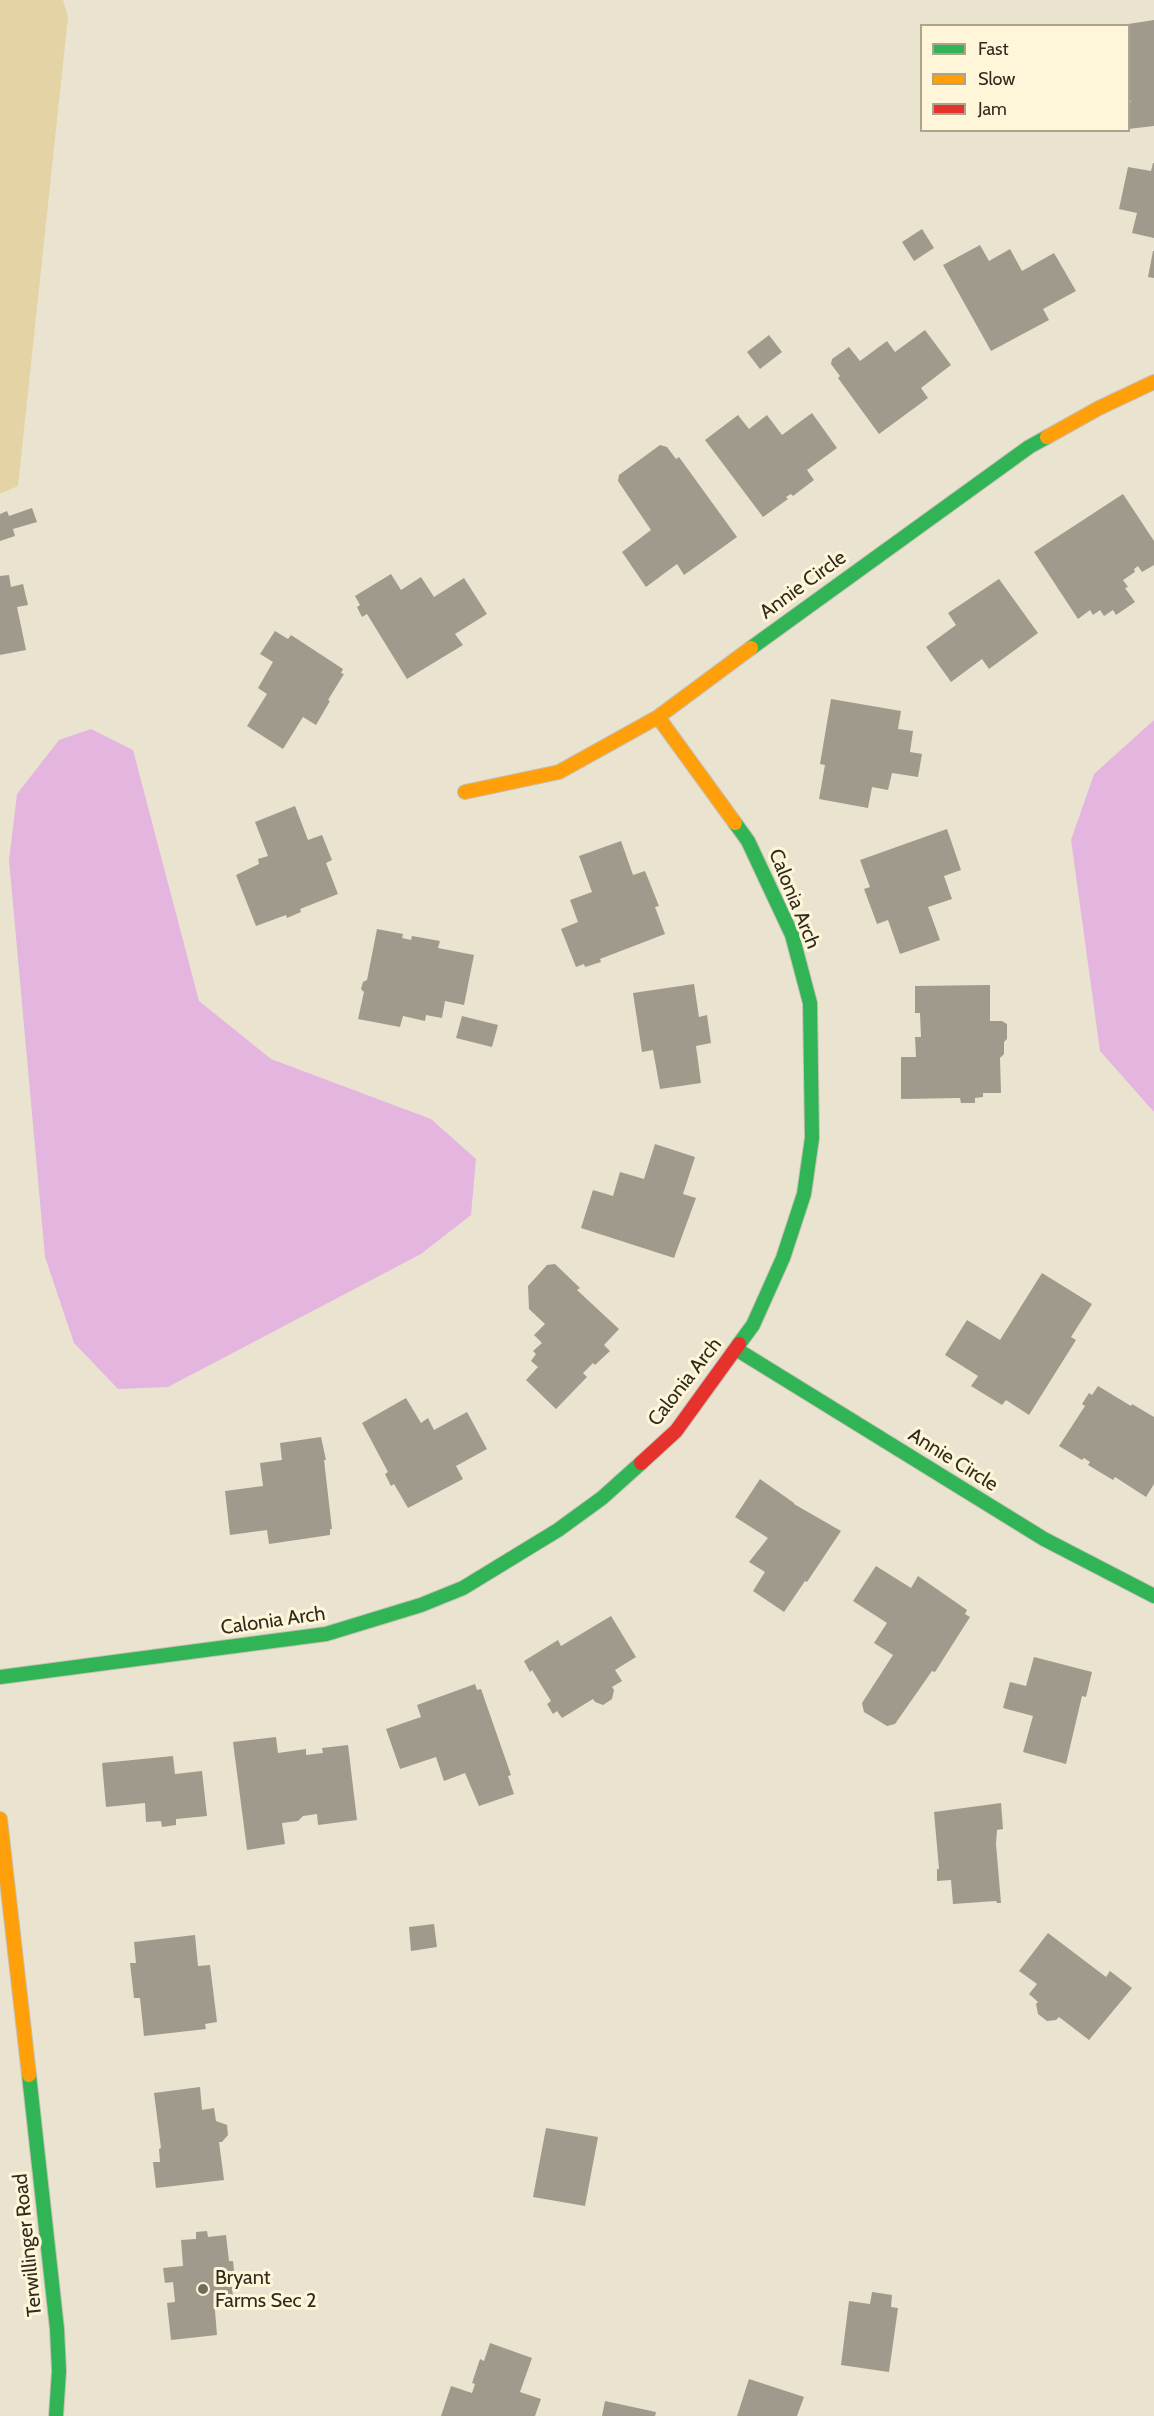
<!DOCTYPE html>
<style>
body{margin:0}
#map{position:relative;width:1154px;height:2416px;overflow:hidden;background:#eae3d0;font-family:Cabin,sans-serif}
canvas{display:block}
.legend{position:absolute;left:920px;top:24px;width:210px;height:108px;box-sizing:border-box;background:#fff6d9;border:2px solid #aca58e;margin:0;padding:8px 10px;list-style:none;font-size:18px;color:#302b1e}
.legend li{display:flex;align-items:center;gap:12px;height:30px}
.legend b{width:30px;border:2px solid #aca58e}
</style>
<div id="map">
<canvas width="1154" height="2416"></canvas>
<ul class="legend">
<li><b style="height:8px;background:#30b455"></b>Fast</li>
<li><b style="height:8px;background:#ff9f0a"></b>Slow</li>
<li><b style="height:8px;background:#e5322d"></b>Jam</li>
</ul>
</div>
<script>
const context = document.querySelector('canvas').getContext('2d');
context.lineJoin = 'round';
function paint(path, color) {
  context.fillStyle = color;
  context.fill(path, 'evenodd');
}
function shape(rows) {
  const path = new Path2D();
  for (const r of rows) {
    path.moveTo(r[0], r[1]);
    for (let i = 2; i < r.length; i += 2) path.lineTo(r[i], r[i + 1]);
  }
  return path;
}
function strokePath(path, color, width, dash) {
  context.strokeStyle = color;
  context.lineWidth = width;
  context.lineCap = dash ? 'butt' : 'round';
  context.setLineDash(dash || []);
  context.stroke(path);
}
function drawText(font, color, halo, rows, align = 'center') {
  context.font = font + ' Cabin,sans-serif';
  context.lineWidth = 6;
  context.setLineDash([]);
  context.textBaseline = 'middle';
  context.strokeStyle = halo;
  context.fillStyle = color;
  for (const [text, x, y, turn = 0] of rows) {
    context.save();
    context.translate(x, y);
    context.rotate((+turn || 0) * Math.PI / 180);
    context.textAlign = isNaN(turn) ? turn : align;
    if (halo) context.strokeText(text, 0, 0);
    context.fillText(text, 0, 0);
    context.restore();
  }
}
const green = shape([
 [0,0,63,0,68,17,18,486,0,494]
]);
const water = shape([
 [1154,720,1154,1112,1100,1051,1071,840,1094,774],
 [91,729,133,750,199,1001,271,1059,431,1119,476,1159,471,1215,421,1254,168,1387,118,1389,74,1343,45,1257,9,860,17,794,59,740]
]);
const building = shape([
 [1154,20,1154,126,1128,129,1128,102,1131,102,1128,97,1128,24],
 [1153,163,1154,163,1154,238,1132,233,1137,213,1119,209,1128,167,1151,171],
 [922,229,934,248,914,261,902,242],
 [980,245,989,261,1010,249,1022,271,1054,253,1076,291,1043,309,1049,320,991,351,943,265],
 [1153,251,1154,251,1154,278,1148,277],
 [925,330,951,365,921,388,928,398,879,434,838,378,840,376,831,364,832,359,849,347,860,361,887,341,895,352],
 [769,335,782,352,760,369,747,352],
 [812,413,837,448,807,470,814,480,793,496,791,494,786,497,788,499,763,517,705,440,738,415,749,429,767,415,782,435],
 [660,445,667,447,676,459,679,457,737,537,684,575,677,564,646,587,622,552,651,530,618,481,619,475],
 [1123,494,1154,541,1154,565,1142,572,1138,566,1134,569,1135,572,1123,580,1128,587,1125,588,1135,602,1116,615,1113,610,1104,616,1100,610,1093,615,1090,610,1078,619,1034,552],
 [32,508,37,522,13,529,15,536,0,541,0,514,7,511,9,516],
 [391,574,401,590,421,577,434,597,464,578,487,614,455,634,463,645,407,679,367,614,362,617,357,607,360,605,355,596],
 [9,575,11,587,23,584,28,605,17,607,26,650,0,655,0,576],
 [999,579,1038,633,989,669,982,659,951,682,926,647,956,625,948,613],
 [275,631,288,639,291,635,343,669,341,673,344,674,328,700,330,701,316,725,303,717,283,749,247,726,267,694,258,688,273,662,260,654],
 [831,699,901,711,898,729,913,731,910,752,922,754,918,777,892,773,888,790,872,787,868,808,819,799,825,765,820,764],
 [295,806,308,840,322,835,332,860,326,863,338,894,300,909,301,912,287,918,286,915,256,926,236,875,259,864,258,859,268,856,255,822],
 [947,829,961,870,944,876,952,899,928,907,940,940,900,954,888,920,877,924,864,889,870,887,860,860],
 [621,841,633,875,645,871,659,906,655,907,665,934,600,959,601,962,585,967,584,964,576,967,561,929,578,922,570,900,592,892,579,856],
 [377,929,403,934,402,938,411,940,412,936,440,941,438,948,474,955,464,1005,445,1001,442,1018,426,1015,425,1021,403,1016,400,1027,358,1019,364,992,361,989,363,982,367,980],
 [694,984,699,1017,707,1015,711,1043,696,1046,701,1083,660,1089,653,1050,642,1052,633,993],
 [990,985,990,1021,1002,1021,1007,1024,1007,1039,1004,1042,1004,1054,1000,1058,1001,1093,983,1093,983,1097,975,1098,975,1103,961,1103,960,1098,901,1099,901,1057,916,1057,915,1037,921,1037,920,1013,915,1013,915,986],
 [462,1016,498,1025,492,1047,456,1038],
 [655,1144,695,1157,683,1194,696,1198,674,1258,581,1228,593,1190,613,1196,620,1172,644,1179],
 [555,1264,580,1288,577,1290,619,1329,604,1345,610,1351,595,1365,593,1363,583,1373,587,1377,556,1409,526,1380,538,1367,531,1361,536,1354,533,1351,542,1343,534,1335,545,1324,529,1309,528,1286,547,1265],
 [1042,1273,1092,1304,1071,1337,1076,1340,1029,1415,1006,1400,1002,1405,971,1386,978,1376,945,1355,967,1320,1000,1340],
 [1098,1386,1131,1406,1132,1404,1154,1417,1154,1484,1146,1497,1115,1477,1113,1480,1088,1465,1090,1462,1084,1458,1082,1460,1059,1446,1085,1406,1082,1404,1089,1393,1092,1395],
 [406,1398,421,1423,428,1418,434,1430,467,1412,487,1449,456,1466,463,1479,408,1508,394,1484,391,1486,385,1474,388,1472,362,1423],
 [321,1437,326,1460,324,1460,332,1529,330,1529,330,1535,269,1544,267,1530,230,1535,225,1491,263,1486,260,1463,282,1460,280,1443],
 [760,1479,794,1503,794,1504,841,1531,807,1582,805,1581,784,1612,753,1591,765,1572,749,1562,768,1538,735,1517],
 [876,1566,911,1588,918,1576,967,1610,965,1614,970,1617,935,1672,932,1671,895,1724,887,1726,864,1712,862,1703,893,1655,874,1643,887,1623,853,1601],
 [611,1616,636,1657,615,1670,622,1681,612,1687,614,1690,612,1699,603,1705,595,1702,593,1699,562,1718,557,1711,553,1714,547,1704,551,1701,532,1670,530,1672,524,1661,558,1640,561,1646],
 [1034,1657,1092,1672,1086,1697,1082,1696,1066,1764,1023,1752,1033,1716,1003,1708,1010,1682,1026,1686],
 [475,1684,477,1690,481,1689,511,1775,508,1776,514,1794,479,1806,465,1773,444,1781,436,1757,400,1769,386,1729,421,1717,417,1705],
 [276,1737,278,1753,306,1749,306,1755,323,1753,322,1748,348,1745,357,1820,318,1825,317,1814,303,1816,298,1821,282,1823,285,1844,247,1850,233,1742],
 [173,1756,175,1774,202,1771,207,1816,176,1819,176,1825,162,1827,161,1821,146,1822,145,1803,106,1807,102,1763],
 [1001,1803,1003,1829,997,1830,996,1844,1001,1903,997,1903,996,1901,953,1904,951,1880,937,1881,937,1869,939,1869,934,1812],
 [434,1924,437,1947,411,1951,409,1927],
 [1048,1933,1106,1977,1110,1971,1132,1988,1089,2040,1059,2017,1056,2020,1047,2021,1038,2014,1036,2004,1038,2002,1029,1994,1037,1984,1019,1971],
 [195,1935,198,1966,210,1965,217,2022,205,2024,206,2029,144,2036,140,1998,134,1998,130,1963,136,1963,134,1942],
 [200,2087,202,2110,214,2108,216,2121,227,2125,228,2135,222,2142,219,2142,224,2180,156,2188,153,2162,160,2162,159,2149,161,2148,154,2093],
 [546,2128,598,2137,585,2206,533,2197],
 [207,2231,208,2237,226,2235,229,2261,233,2261,235,2279,231,2279,233,2296,214,2298,217,2335,171,2340,167,2303,175,2302,173,2282,165,2283,163,2268,183,2266,181,2240,196,2239,196,2232],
 [872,2292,892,2295,891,2307,898,2308,889,2372,841,2365,849,2301,870,2304],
 [490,2343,532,2358,520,2392,541,2399,535,2416,441,2416,451,2386,472,2393,475,2384,472,2383,480,2359,484,2361],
 [749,2379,804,2397,797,2416,737,2416],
 [605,2401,656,2412,655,2416,602,2416]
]);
const fast = shape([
 [751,648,1029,447,1047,437],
 [735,823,748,841,792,935,810,1003,812,1138,804,1194,783,1258,753,1325,739,1344],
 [736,1349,1044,1539,1154,1596],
 [0,1677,326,1634,421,1605,463,1588,558,1530,602,1498,641,1463],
 [29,2075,57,2329,59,2371,56,2416]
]);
const slow = shape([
 [1047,437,1099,408,1154,382],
 [658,717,735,823],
 [465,792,559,772,658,717,751,648],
 [0,1819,29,2075]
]);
const jam = shape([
 [641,1463,676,1431,739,1344]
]);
const markers = [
 [203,2289,6,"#716b5c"]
];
const streetNames = [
 ["Annie Circle",803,585,-36],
 ["Calonia Arch",794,899,68],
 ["Calonia Arch",685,1382,-52],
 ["Annie Circle",953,1460,32],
 ["Calonia Arch",273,1621,-8],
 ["Terwillinger Road",28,2245,-96]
];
const poiNames = [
 ["Bryant",215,2278],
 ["Farms Sec 2",215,2301]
];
paint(green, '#e4d4a5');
paint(water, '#e4b6df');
paint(building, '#a09a8c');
strokePath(fast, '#c6c1b2', 16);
strokePath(slow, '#c6c1b2', 16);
strokePath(jam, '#c6c1b2', 16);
strokePath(fast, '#30b455', 14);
strokePath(slow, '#ff9f0a', 14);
strokePath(jam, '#e5322d', 14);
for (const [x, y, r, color] of markers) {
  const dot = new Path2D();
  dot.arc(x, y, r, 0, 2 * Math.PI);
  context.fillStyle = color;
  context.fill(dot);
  strokePath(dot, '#fff6d9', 2);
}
drawText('20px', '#302b1e', '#fff6d9', streetNames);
drawText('20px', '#302b1e', '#fff6d9', poiNames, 'left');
</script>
